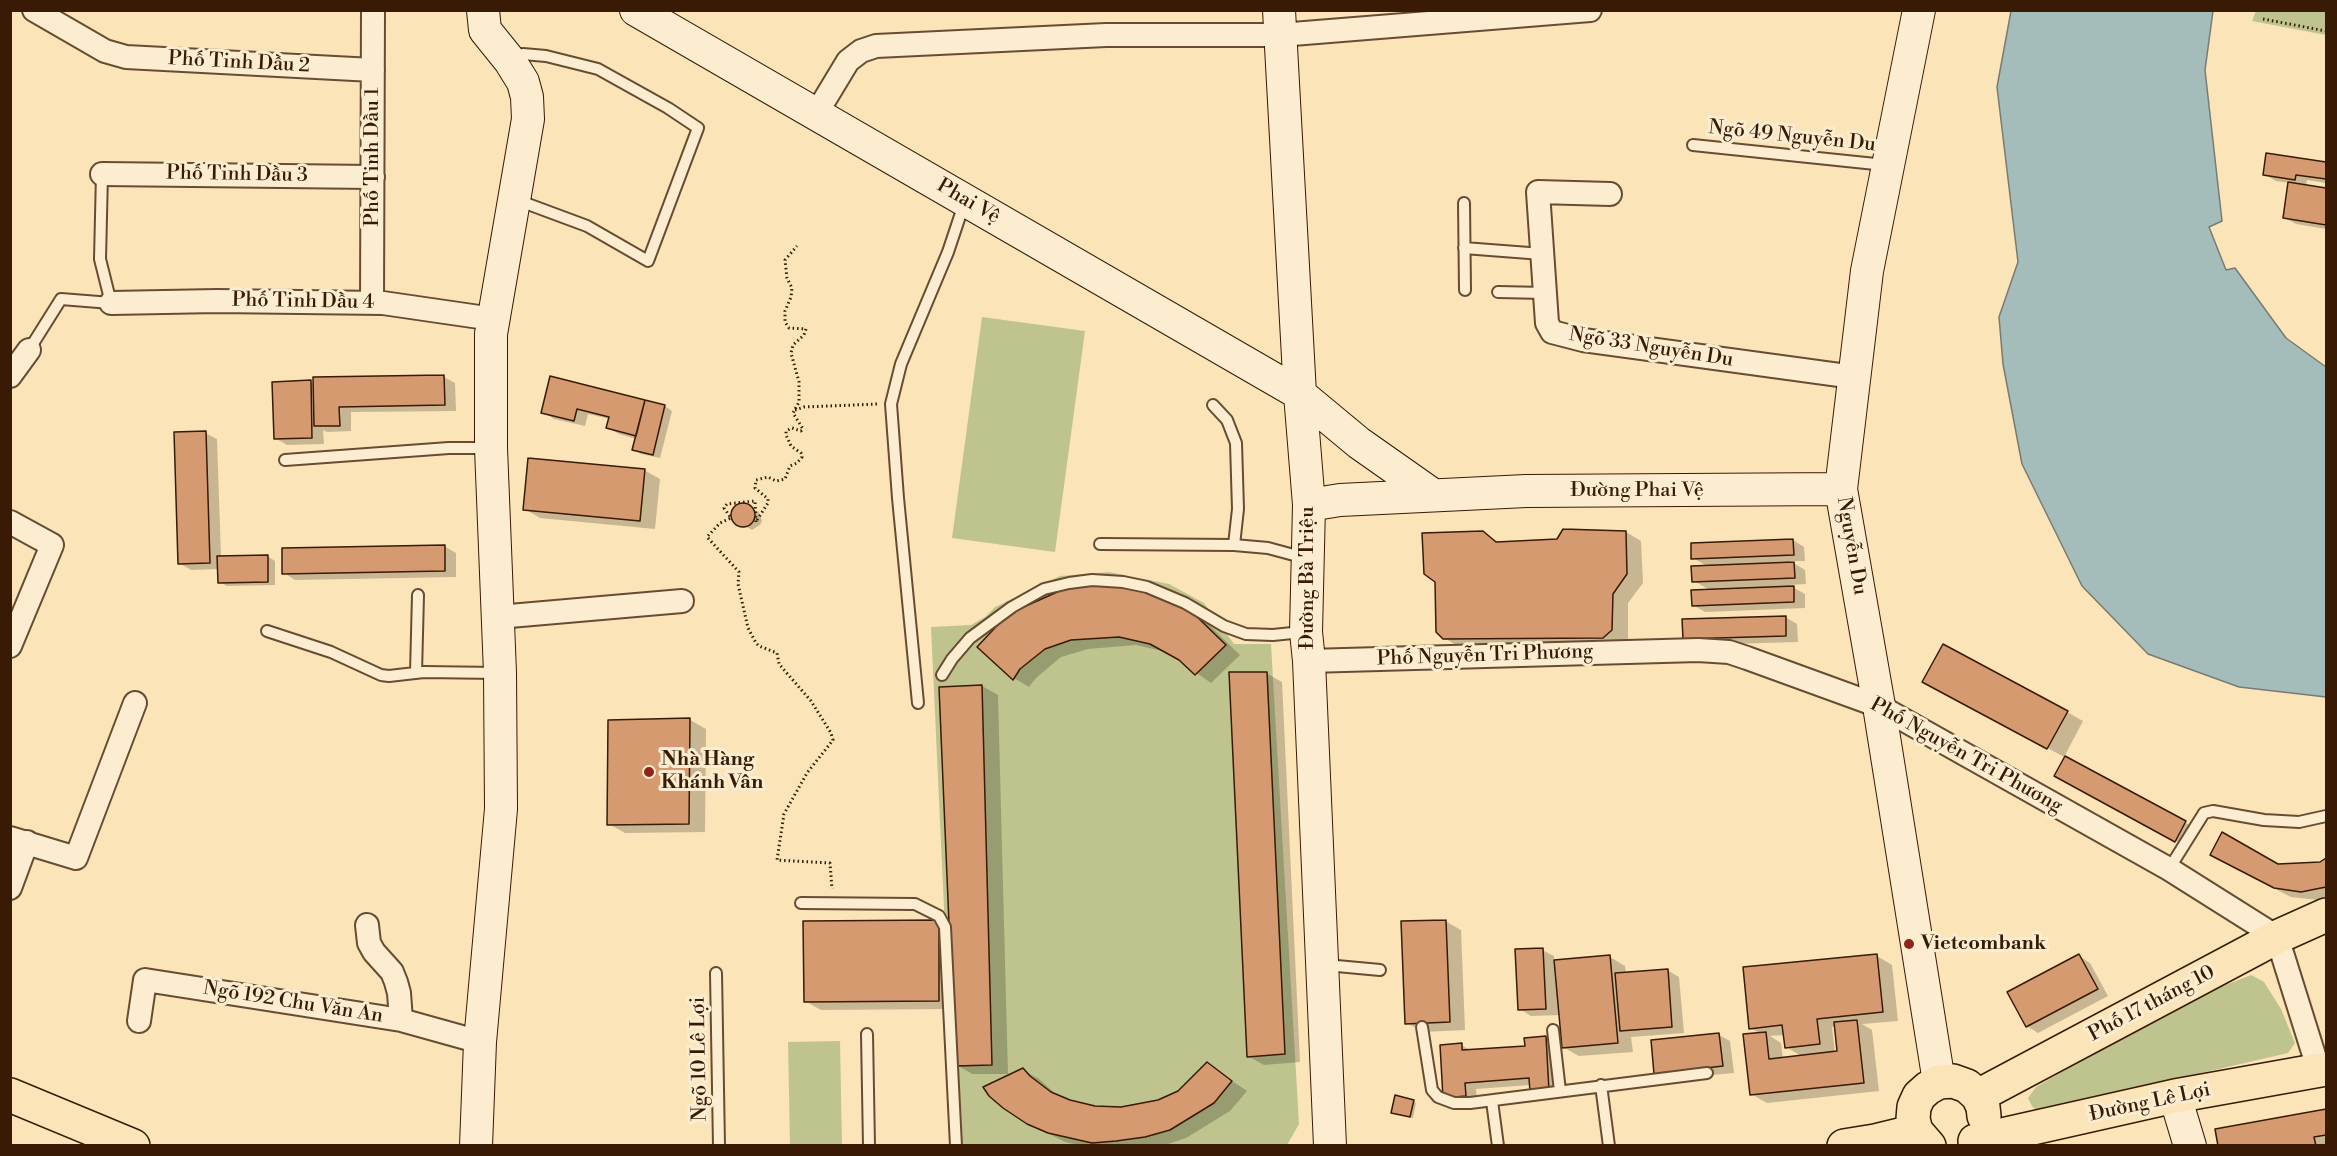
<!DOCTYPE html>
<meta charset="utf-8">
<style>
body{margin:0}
#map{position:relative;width:2337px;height:1156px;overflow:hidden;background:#fae4b8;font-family:"Libre Bodoni",serif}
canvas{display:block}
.frame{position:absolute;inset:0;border:12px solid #381a05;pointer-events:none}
</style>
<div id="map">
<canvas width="2337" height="1156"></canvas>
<div class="frame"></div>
</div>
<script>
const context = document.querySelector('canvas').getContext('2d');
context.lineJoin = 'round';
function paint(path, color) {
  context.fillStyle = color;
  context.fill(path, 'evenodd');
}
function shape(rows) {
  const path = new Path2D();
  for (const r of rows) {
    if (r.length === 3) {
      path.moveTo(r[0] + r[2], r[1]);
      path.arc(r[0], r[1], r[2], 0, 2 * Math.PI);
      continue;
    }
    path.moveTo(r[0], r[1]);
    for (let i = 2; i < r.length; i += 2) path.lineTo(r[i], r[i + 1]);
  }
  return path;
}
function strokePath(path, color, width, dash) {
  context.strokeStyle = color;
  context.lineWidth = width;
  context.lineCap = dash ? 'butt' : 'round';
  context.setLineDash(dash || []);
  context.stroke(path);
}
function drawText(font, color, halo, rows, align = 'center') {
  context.font = font + ' "Libre Bodoni",serif';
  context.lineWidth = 6;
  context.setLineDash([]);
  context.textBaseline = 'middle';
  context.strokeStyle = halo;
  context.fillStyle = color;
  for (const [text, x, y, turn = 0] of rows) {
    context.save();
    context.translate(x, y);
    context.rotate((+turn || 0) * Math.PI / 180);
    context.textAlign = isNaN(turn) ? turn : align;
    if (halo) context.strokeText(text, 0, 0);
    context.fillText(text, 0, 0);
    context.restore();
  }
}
const green = shape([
 [2256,11,2326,11,2326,35,2252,21],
 [982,317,1085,331,1055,552,952,538],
 [1109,572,1169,584,1204,603,1234,644,1271,644,1299,1124,1287,1145,955,1145,931,627,971,625,985,617,995,607,1060,576],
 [2251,975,2264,982,2281,1009,2295,1043,2288,1053,2046,1109,2035,1109,2032,1106,2028,1098,2036,1087,2120,1038,2223,986],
 [840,1041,842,1145,790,1145,788,1042]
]);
const water = shape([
 [2011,11,2213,11,2205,70,2222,221,2209,227,2226,270,2235,268,2286,338,2326,367,2326,697,2239,687,2148,654,2082,586,2022,464,2003,364,1999,317,2018,262,1997,87,2011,11]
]);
const shadow = shape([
 [2267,155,2326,164,2326,183,2307,180,2306,186,2326,189,2326,229,2296,224,2285,218,2290,183,2276,181,2264,174],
 [444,377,455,383,456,411,351,412,351,431,327,432,323,430,324,444,287,445,275,438,310,382,315,384],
 [551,378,665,406,672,411,660,458,641,454,634,449,636,439,619,434,608,428,610,419,588,414,585,426,554,419,543,412],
 [205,433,217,439,221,557,267,556,275,561,275,585,227,586,219,582,219,569,191,570,179,563],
 [644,470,660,479,655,529,540,518,525,509],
 [741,505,759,512,762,521,760,525,752,530,735,520,734,511],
 [1626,532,1641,541,1643,583,1628,603,1628,639,1619,646,1460,647,1444,638,1483,533,1499,542,1558,541],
 [1793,540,1804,547,1805,561,1790,561,1805,570,1806,584,1789,585,1805,594,1805,608,1705,612,1693,605,1710,590,1694,581,1707,566,1693,558],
 [444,546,456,553,456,577,295,580,284,573],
 [1191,613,1207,623,1240,655,1211,683,1167,652,1136,645,1088,649,1061,657,1036,678,1029,687,1014,678,979,647],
 [1785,617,1797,624,1798,642,1696,645,1684,638],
 [1266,673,1282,682,1300,1062,1264,1065,1248,1056],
 [982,686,998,695,1008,1074,972,1074,957,1065,954,1009,821,1010,805,1001,938,921,951,929,941,688],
 [1940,690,2067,712,2083,721,2064,757,2197,829,2187,847,2068,782,2066,758],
 [690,720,706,729,705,832,625,833,609,824,609,721],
 [2326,860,2326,898,2318,900,2291,897,2227,864,2278,866,2320,863],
 [1445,921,1461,930,1465,1030,1423,1032,1407,1023],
 [1542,950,1554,956,1554,961,1610,957,1625,966,1626,974,1667,970,1679,977,1684,1033,1631,1037,1633,1052,1579,1056,1563,1047,1560,1015,1531,1016,1520,1009],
 [1877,956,1892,965,1898,1021,1862,1024,1872,1030,1879,1091,1767,1103,1751,1094,1761,1034,1750,1028],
 [1832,1027,1836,1027,1839,1053,1835,1053],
 [1785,1035,1786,1047,1803,1057,1783,1059,1781,1043,1770,1036],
 [2079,956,2090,963,2108,996,2038,1033,2027,1026],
 [1719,1035,1730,1041,1734,1073,1667,1079,1656,1073],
 [1546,1038,1557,1045,1561,1097,1531,1085,1476,1089,1477,1102,1445,1097,1461,1045,1472,1051,1526,1047],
 [1207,1064,1247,1091,1230,1111,1186,1138,1162,1146,1084,1146,1065,1142,1028,1123,1023,1070,1039,1079,1058,1096,1095,1108,1121,1108,1159,1101,1179,1092],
 [1413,1101,1416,1103,1413,1118,1393,1112],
 [2326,1111,2326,1146,2220,1146,2217,1131]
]);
const building = shape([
 [2266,153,2326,162,2326,179,2296,175,2295,180,2263,175,2266,153],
 [2288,182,2326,188,2326,225,2283,218,2288,182],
 [444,375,445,405,339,407,340,426,314,426,313,377,444,375],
 [550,376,645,400,636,436,606,428,609,417,577,409,574,421,541,413,550,376],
 [311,380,312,438,274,439,272,382,311,380],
 [645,400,665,405,653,455,632,450,645,400],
 [206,431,210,563,178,564,174,432,206,431],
 [528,458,645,469,640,521,523,510,528,458],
 [743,515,12],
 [1563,529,1626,531,1627,574,1613,594,1612,630,1603,638,1443,639,1436,632,1435,582,1424,574,1422,533,1483,531,1496,542,1557,539,1563,529],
 [1793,539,1794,555,1691,559,1691,543,1793,539],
 [445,545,445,571,282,574,282,548,445,545],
 [268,555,268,582,218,583,217,556,268,555],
 [1794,562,1795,578,1692,582,1691,566,1794,562],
 [1101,584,1136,588,1157,594,1192,612,1226,645,1195,675,1179,660,1150,644,1119,637,1071,640,1045,649,1020,669,1013,680,977,647,1008,614,1064,589,1101,584],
 [1794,586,1794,602,1692,606,1691,590,1794,586],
 [1786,616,1786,636,1683,639,1682,619,1786,616],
 [1943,644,2068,711,2047,749,1922,682,1943,644],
 [1229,672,1267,672,1285,1054,1247,1057,1229,672],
 [982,685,992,1065,955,1066,939,687,982,685],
 [690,718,689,824,607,825,608,720,690,718],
 [2065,756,2186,821,2175,842,2054,776,2065,756],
 [2222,832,2278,864,2320,862,2326,858,2326,887,2301,892,2274,888,2210,855,2222,832],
 [939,920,939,1001,804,1002,803,921,939,920],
 [1446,920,1450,1022,1405,1024,1401,921,1446,920],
 [1543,948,1546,1009,1518,1010,1515,949,1543,948],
 [1877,954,1883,1012,1817,1019,1820,1044,1785,1048,1782,1025,1749,1029,1743,967,1877,954],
 [2079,954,2098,989,2026,1027,2007,992,2079,954],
 [1610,955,1618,1043,1562,1048,1554,960,1610,955],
 [1668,969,1672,1027,1620,1031,1615,973,1668,969],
 [1857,1020,1864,1083,1750,1095,1743,1034,1766,1032,1769,1059,1837,1051,1834,1022,1857,1020],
 [1719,1033,1723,1066,1654,1074,1651,1040,1719,1033],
 [1546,1036,1549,1091,1530,1092,1529,1078,1465,1083,1466,1096,1443,1098,1440,1045,1462,1043,1462,1050,1525,1046,1524,1038,1546,1036],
 [1207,1062,1232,1081,1214,1103,1170,1130,1145,1137,1116,1141,1092,1143,1048,1133,1027,1124,1003,1108,989,1096,983,1087,1023,1068,1030,1076,1051,1092,1070,1100,1095,1106,1121,1107,1158,1100,1178,1091,1207,1062],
 [1395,1095,1414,1100,1410,1117,1391,1113,1395,1095],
 [2326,1109,2326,1135,2314,1137,2316,1146,2218,1146,2215,1129,2326,1109]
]);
const path = shape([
 [2263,19,2326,31],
 [795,410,804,407,878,404],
 [757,520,768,503,768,499,755,488,756,480,768,477,776,481,785,479,790,466,797,463,802,457,801,453,791,446,786,435,786,431,792,428,801,431,803,429,793,413,799,402,799,382,791,353,793,345,804,335,806,329,789,328,785,322,785,311,791,297,792,288,787,278,785,260,797,246],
 [756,522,755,501,727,504,724,508,731,518,720,523,707,537,739,572,738,584,748,628,756,643,759,646,777,653,779,664,811,701,831,733,833,740,807,773,784,814,777,860,830,863,832,889]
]);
const lane = shape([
 [513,60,523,54,546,56,598,69,668,108,698,128,648,261,587,226,517,200],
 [1693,145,1885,165],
 [1464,203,1465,290],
 [1464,248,1542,254],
 [1498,292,1545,293],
 [29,350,61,299,111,303,100,259,102,174],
 [1213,405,1227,420,1236,443,1238,509,1234,545],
 [285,460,449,448,488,448],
 [1100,544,1234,545,1268,548,1305,558],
 [267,631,331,652,381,675,389,676,424,672,497,673],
 [416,673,418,595],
 [942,675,952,659,970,638,1012,607,1044,589,1069,583,1092,580,1123,582,1147,587,1185,603,1224,626,1246,634,1273,635,1302,632],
 [918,703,898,498,891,404,901,364,948,252,964,204],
 [2169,869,2204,813,2213,811,2264,820,2299,822,2326,816],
 [801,903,915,904,939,916,945,927,956,1146],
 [1326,965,1380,970],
 [716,973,719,1146],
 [1422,1027,1432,1090,1438,1097,1454,1103,1470,1103,1707,1073],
 [1553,1030,1560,1091],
 [867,1034,869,1146],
 [1601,1085,1609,1146],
 [1492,1101,1498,1146]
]);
const street = shape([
 [34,10,105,51,126,57,373,70],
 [816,114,848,61,861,51,876,46,1106,35,1280,35,1590,10],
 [102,174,373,177],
 [1610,194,1538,192,1547,323,1552,332,1583,340,1854,377],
 [111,303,217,301,383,303,493,319],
 [372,303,373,10],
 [10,376,29,350],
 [10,522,52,545,10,646],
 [498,617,682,601],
 [1309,661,1698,650,1729,652,1747,658,1879,706,2169,869,2277,937,2319,1071],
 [10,838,76,858,135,703],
 [10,888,27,842],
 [367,925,369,943,374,952,392,972,396,982,399,993,401,1020],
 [139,1021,145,980,401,1020,480,1042]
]);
const secondary = shape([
 [636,10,1300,394,1359,443,1433,495],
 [1279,10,1300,394,1309,505,1306,632,1309,661,1330,1146],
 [1919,10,1867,271,1841,489,1879,706,1939,1082],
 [1309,505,1340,500,1526,491,1841,489],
 [2175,1096,2190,1146],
 [476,1146,480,1042,501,809,500,673,491,448,491,334,528,119,527,97,523,82,510,61,485,30,483,10]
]);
const primary = shape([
 [10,1095,133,1146],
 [1978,1096,2277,937,2326,915],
 [1975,1141,2175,1096,2326,1069],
 [1844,1146,1875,1141,1916,1131],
 [1929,1146,1916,1131,1913,1119,1914,1107,1919,1096,1928,1088,1939,1082,1953,1081,1967,1086,1978,1096,1983,1107,1984,1116]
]);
const markers = [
 [649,772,6,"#8f2418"],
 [1909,944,6,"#8f2418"]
];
const streetNames = [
 ["Phố Tinh Dầu 2",239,63,3],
 ["Ngõ 49 Nguyễn Du",1792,137,6],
 ["Phố Tinh Dầu 1",373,157,-90],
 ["Phố Tinh Dầu 3",237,175,1],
 ["Phai Vệ",968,202,30],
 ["Phố Tinh Dầu 4",303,302,1],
 ["Ngõ 33 Nguyễn Du",1651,348,9],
 ["Đường Phai Vệ",1637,491],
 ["Nguyễn Du",1851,546,80],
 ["Đường Bà Triệu",1308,578,-90],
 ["Phố Nguyễn Tri Phương",1485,656,-2],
 ["Phố Nguyễn Tri Phương",1966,756,29],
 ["Ngõ 192 Chu Văn An",293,1003,9],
 ["Phố 17 tháng 10",2152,1004,-28],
 ["Ngõ 10 Lê Lợi",700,1059,-91],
 ["Đường Lê Lợi",2150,1103,-12]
];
const poiNames = [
 ["Nhà Hàng",661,760],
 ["Khánh Vân",661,783],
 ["Vietcombank",1921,944]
];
paint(green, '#bfc48e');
paint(water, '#a4bcba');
strokePath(water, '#797b72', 1.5);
paint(shadow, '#0003');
paint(building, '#d69a71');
strokePath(building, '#381a05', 1.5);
strokePath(lane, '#684c32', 14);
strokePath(street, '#684c32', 26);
strokePath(secondary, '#381a05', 34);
strokePath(primary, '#381a05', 36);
strokePath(path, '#381a05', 3, [1.5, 3]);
strokePath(lane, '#fcedd1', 10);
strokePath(street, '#fcedd1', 22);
strokePath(secondary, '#fcedd1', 32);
strokePath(primary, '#fae4b8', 33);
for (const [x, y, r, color] of markers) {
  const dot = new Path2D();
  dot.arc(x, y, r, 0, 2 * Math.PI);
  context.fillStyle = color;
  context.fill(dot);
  strokePath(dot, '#fcedd1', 2);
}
drawText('20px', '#381a05', '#fcedd1', streetNames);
drawText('bold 20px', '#381a05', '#fcedd1', poiNames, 'left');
</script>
